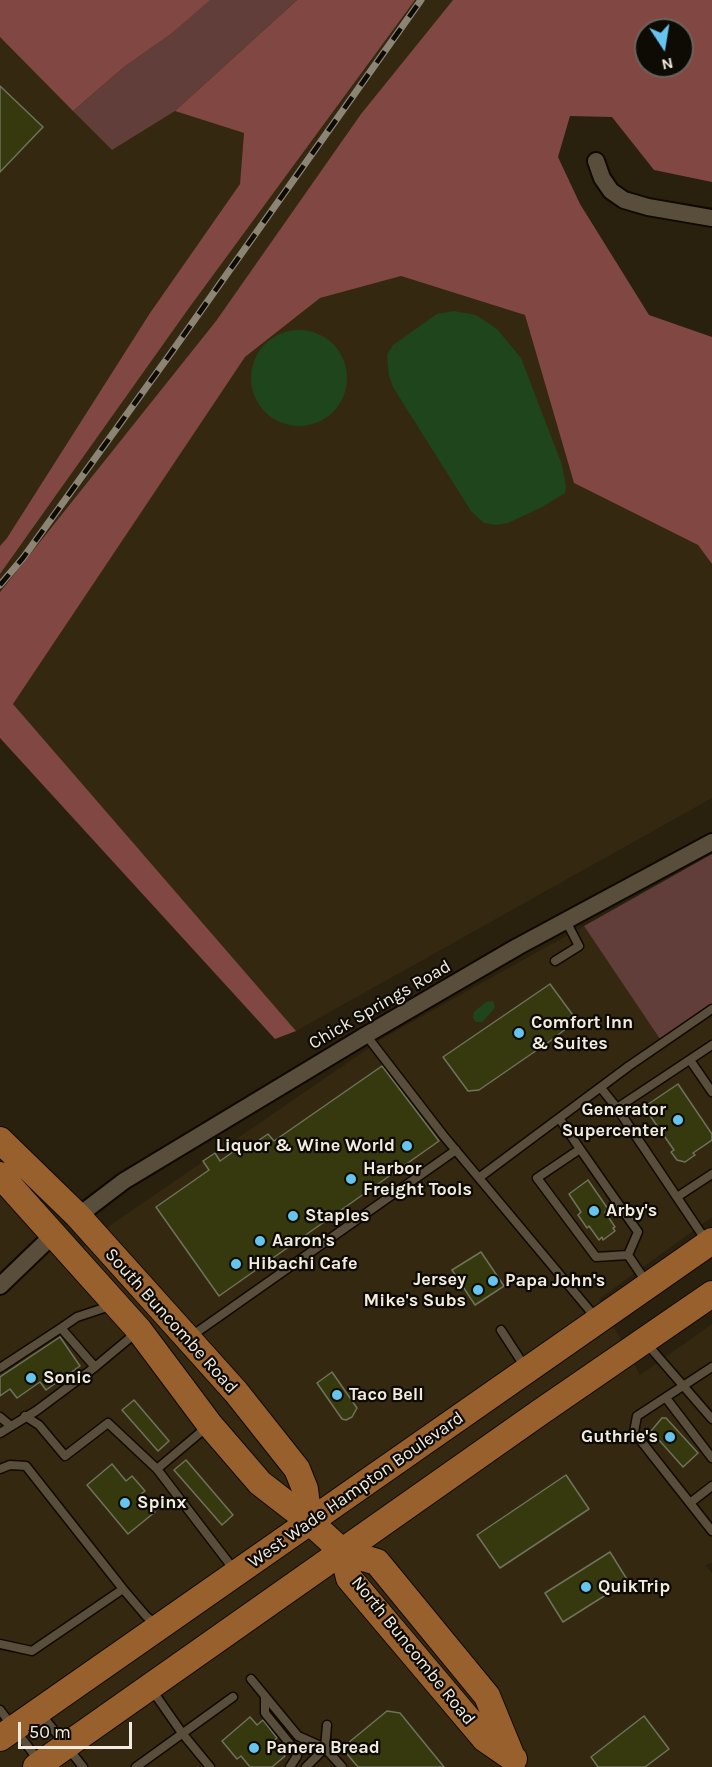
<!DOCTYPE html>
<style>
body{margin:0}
#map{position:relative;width:712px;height:1767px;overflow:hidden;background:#29200e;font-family:Karla,sans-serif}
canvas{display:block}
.north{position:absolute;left:634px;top:18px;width:60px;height:60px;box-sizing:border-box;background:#0e0a04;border:2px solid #69645c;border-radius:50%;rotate:168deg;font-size:16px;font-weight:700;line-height:24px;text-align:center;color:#f1ebe0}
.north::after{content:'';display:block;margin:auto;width:21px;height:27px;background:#65c5ee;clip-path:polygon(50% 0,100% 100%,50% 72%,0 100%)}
.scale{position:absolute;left:18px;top:1722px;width:114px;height:27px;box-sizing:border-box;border:3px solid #f1ebe0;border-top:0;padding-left:8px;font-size:18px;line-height:21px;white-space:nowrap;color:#f1ebe0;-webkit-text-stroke:4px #0e0a04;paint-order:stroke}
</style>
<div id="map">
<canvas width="712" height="1767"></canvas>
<div class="north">N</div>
<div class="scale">50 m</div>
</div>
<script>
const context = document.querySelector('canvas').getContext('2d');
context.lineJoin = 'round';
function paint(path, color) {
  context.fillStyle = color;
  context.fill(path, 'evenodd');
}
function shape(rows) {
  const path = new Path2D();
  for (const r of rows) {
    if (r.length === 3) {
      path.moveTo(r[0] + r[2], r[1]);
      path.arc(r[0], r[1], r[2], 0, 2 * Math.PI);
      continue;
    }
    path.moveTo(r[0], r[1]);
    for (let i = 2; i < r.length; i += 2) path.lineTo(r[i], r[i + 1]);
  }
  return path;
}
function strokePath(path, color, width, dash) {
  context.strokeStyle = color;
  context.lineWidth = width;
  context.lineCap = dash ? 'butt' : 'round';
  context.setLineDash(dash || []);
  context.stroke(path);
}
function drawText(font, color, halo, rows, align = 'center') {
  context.font = font + ' Karla,sans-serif';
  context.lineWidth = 4.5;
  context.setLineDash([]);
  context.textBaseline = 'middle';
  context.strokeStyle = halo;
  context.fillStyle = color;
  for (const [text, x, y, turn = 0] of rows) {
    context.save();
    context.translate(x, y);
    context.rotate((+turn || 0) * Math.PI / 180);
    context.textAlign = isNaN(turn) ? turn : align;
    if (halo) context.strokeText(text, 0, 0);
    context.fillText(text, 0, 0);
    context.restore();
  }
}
const built = shape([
 [415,0,453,0,361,114,216,321,0,592,0,574,189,308],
 [0,37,112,150,175,111,244,133,240,184,150,313,7,538,0,546],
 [401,276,525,315,574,483,698,545,712,564,712,798,296,1031,13,704,245,357,320,298],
 [584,926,660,1039,712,1004,712,1217,599,1299,640,1375,712,1324,712,1563,705,1565,712,1573,712,1767,0,1767,0,1190,66,1262,102,1231,385,1037]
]);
const green = shape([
 [209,0,297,0,175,111,112,150,73,111,124,67,171,34],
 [712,854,712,1004,660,1039,584,926]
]);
const forest = shape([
 [0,0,210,0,171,34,124,67,73,111,0,37],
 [297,0,415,0,189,308,0,574,0,546,7,538,150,313,240,184,244,133,175,111],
 [453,0,712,0,712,182,654,170,612,117,570,116,558,157,580,204,649,315,712,337,712,564,698,545,574,483,525,315,401,276,320,298,245,357,13,704,296,1031,275,1039,0,738,0,592,216,321,361,114],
 [646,30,682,30,682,66,646,66]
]);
const water = shape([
 [454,311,476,315,497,329,521,358,562,465,566,487,565,493,542,507,508,523,496,525,484,523,471,511,393,387,389,376,387,355,393,345,437,314],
 [299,378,48],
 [493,1001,495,1007,493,1010,482,1022,476,1022,473,1018,474,1012,486,1002]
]);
const building = shape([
 [0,86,43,127,0,172,0,86],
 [550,984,575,1018,566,1024,568,1027,553,1039,479,1090,468,1091,443,1057,550,984],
 [382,1066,439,1141,219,1296,156,1207,209,1170,203,1161,215,1153,220,1161,246,1143,249,1147,268,1134,274,1141,382,1066],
 [678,1084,712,1134,712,1140,693,1153,695,1155,685,1162,677,1160,671,1152,674,1150,644,1107,678,1084],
 [588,1180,608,1209,605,1212,615,1227,613,1228,615,1231,603,1240,602,1237,599,1240,589,1226,587,1228,578,1215,581,1212,569,1194,588,1180],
 [481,1252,504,1286,475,1305,452,1270,481,1252],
 [60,1337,80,1366,46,1390,40,1382,17,1398,10,1389,0,1396,0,1377,60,1337],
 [332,1372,357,1408,352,1417,346,1420,342,1419,317,1383,332,1372],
 [134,1400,169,1441,158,1451,122,1410,134,1400],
 [662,1418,666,1418,698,1453,683,1467,651,1431,662,1418],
 [186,1460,233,1515,222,1525,174,1470,186,1460],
 [112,1464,126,1481,132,1476,145,1491,141,1494,155,1512,128,1534,87,1485,112,1464],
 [566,1475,589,1509,500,1568,477,1535,566,1475],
 [610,1552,628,1581,563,1622,545,1593,610,1552],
 [387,1711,400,1713,444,1767,358,1767,342,1748,387,1711],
 [644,1716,669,1749,645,1767,598,1767,591,1757,644,1716],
 [250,1717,257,1725,263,1720,277,1738,273,1741,285,1756,272,1767,250,1767,241,1756,237,1759,222,1741,250,1717]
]);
const lane = shape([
 [555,961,579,946,566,921],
 [366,1035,443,1135,596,1318],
 [690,1060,712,1092],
 [601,1088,617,1108,712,1045],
 [617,1108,707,1242],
 [559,1118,580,1149],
 [580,1149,638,1232,628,1255,596,1257,537,1178,580,1149],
 [480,1177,629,1066,712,1009],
 [677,1197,712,1174],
 [628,1255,647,1283],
 [109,1303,104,1308,77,1317,61,1328,95,1367,137,1332],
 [501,1330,525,1367],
 [190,1337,456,1150],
 [647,1344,712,1419],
 [712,1367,637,1416,634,1432,712,1531],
 [0,1368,61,1328],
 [666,1398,712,1458],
 [25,1416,39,1425,65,1456,108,1423,157,1469,208,1426],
 [0,1417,11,1426],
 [0,1433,36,1411,95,1367],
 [0,1469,10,1465,26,1466,123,1589,146,1616,157,1625],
 [157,1469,235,1571],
 [690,1503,712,1486],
 [0,1644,32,1651,123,1589],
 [251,1679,298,1736,325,1748,342,1767],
 [152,1690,182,1733,210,1767],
 [265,1696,265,1713,295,1750,297,1756,290,1767],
 [0,1710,39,1761],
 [41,1714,83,1767],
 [136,1767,233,1697],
 [306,1767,325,1748,327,1725]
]);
const street = shape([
 [596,161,602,178,611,191,624,200,648,207,712,218],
 [78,1216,124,1181,366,1035,517,947,712,842],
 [0,1286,53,1235]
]);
const primary = shape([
 [0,1140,78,1216,236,1392,297,1469,305,1489,309,1521],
 [0,1175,139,1330,210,1425,260,1483,309,1521,343,1552,377,1562,487,1696,512,1757],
 [343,1552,349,1578,485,1739,514,1759],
 [0,1738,712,1241],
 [36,1767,539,1413,712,1294]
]);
const rail = shape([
 [0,585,23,558,171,353,421,0]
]);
const markers = [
 [519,1033,6,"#65c5ee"],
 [678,1120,6,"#65c5ee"],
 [407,1146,6,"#65c5ee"],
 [351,1179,6,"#65c5ee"],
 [594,1211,6,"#65c5ee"],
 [293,1216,6,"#65c5ee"],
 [260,1241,6,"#65c5ee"],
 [236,1264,6,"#65c5ee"],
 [493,1281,6,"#65c5ee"],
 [478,1290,6,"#65c5ee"],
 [31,1378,6,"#65c5ee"],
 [337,1395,6,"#65c5ee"],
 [670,1437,6,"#65c5ee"],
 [125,1503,6,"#65c5ee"],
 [586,1587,6,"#65c5ee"],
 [254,1748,6,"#65c5ee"]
];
const streetNames = [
 ["Chick Springs Road",380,1005,-30],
 ["South Buncombe Road",171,1321,48],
 ["West Wade Hampton Boulevard",356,1490,-35],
 ["North Buncombe Road",413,1651,51]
];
const poiNames = [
 ["Comfort Inn",531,1023],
 ["& Suites",531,1044],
 ["Generator",666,1110,"right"],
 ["Supercenter",666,1131,"right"],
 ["Liquor & Wine World",395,1146,"right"],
 ["Harbor",363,1169],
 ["Freight Tools",363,1190],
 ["Arby's",606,1211],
 ["Staples",305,1216],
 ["Aaron's",272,1241],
 ["Hibachi Cafe",248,1264],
 ["Jersey",466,1280,"right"],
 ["Mike's Subs",466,1301,"right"],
 ["Papa John's",505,1281],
 ["Sonic",43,1378],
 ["Taco Bell",349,1395],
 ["Guthrie's",658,1437,"right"],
 ["Spinx",137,1503],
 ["QuikTrip",598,1587],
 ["Panera Bread",266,1748]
];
paint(built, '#342910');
paint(green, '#623e3a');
paint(forest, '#814742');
paint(water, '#1f451c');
paint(building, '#36390d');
strokePath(building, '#6f725c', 1.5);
strokePath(lane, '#110900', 11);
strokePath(street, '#110900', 20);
strokePath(primary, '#110900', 28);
strokePath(lane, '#584e3b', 8);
strokePath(street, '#584e3b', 16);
strokePath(primary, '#98602d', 26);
strokePath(rail, '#8c8576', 7);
strokePath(rail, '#0e0a04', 4.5, [14]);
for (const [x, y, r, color] of markers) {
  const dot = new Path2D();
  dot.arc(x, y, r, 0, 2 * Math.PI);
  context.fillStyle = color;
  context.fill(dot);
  strokePath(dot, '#0e0a04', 2);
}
drawText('18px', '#f1ebe0', '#0e0a04', streetNames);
drawText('bold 18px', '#f1ebe0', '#0e0a04', poiNames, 'left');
</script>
